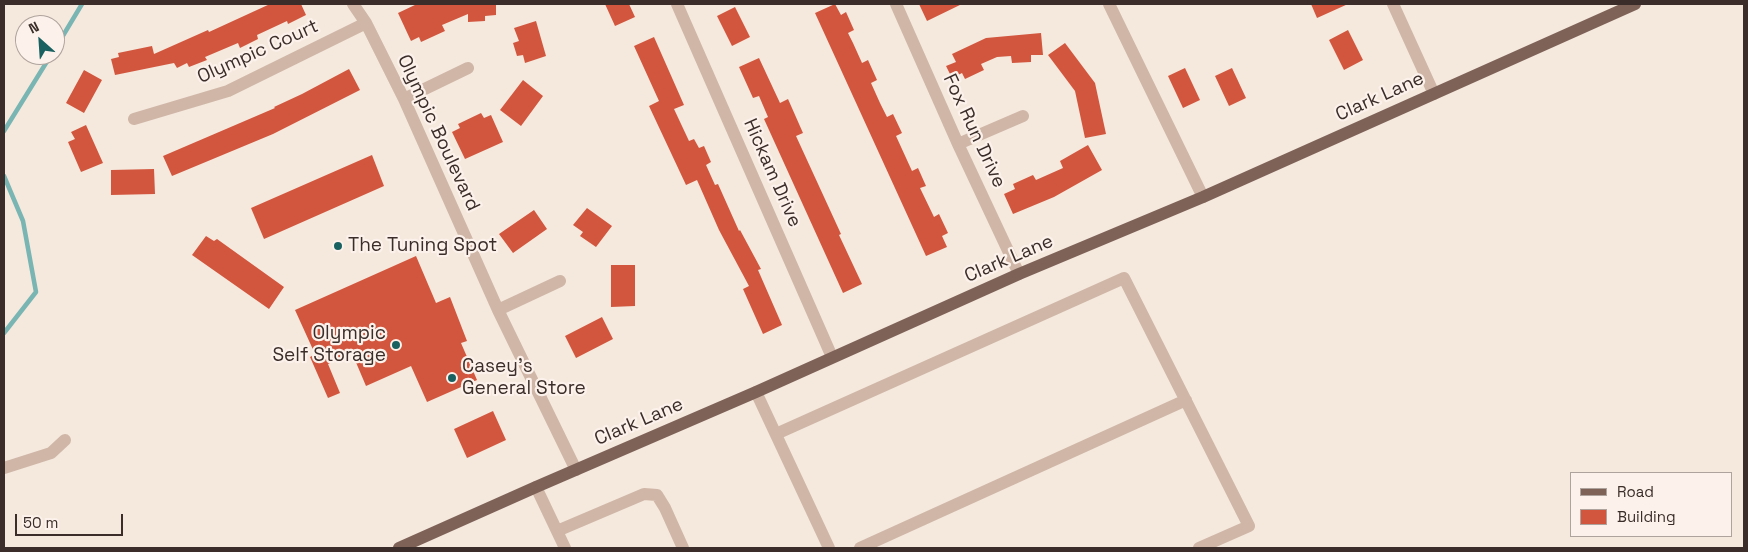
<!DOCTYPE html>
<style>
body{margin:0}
#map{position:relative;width:1748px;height:552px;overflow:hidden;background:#f5e8dd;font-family:"Space Grotesk",sans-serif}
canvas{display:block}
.frame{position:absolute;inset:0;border:5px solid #3b2d29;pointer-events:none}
.legend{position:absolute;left:1570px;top:472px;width:162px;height:65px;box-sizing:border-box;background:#fcf2eb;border:1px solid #afa39d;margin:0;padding:6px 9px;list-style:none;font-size:15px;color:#3b2d29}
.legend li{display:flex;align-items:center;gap:10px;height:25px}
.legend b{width:25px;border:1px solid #afa39d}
.north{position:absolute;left:15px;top:15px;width:50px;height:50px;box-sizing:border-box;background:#fcf2eb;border:1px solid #afa39d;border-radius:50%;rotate:334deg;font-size:14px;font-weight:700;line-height:20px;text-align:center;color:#3b2d29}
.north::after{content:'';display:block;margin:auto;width:18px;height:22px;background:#196160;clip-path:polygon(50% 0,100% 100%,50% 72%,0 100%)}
.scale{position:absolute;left:15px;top:514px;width:108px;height:22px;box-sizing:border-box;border:2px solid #3b2d29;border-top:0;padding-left:6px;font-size:15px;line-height:18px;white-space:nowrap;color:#3b2d29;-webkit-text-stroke:4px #fcf2eb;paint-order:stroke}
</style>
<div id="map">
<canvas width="1748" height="552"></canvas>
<div class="frame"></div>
<ul class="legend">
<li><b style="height:6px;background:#7e6258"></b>Road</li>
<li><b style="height:14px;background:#d2563e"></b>Building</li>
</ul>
<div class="north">N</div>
<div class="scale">50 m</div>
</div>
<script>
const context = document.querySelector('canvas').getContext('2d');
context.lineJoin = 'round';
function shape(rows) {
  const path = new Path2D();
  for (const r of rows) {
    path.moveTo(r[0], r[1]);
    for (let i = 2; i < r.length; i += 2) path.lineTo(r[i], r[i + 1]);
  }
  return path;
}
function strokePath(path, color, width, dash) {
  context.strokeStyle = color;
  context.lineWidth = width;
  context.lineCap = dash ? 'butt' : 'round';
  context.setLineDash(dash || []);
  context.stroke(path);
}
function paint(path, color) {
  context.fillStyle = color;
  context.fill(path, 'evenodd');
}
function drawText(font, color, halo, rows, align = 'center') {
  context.font = font + ' "Space Grotesk",sans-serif';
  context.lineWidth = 4.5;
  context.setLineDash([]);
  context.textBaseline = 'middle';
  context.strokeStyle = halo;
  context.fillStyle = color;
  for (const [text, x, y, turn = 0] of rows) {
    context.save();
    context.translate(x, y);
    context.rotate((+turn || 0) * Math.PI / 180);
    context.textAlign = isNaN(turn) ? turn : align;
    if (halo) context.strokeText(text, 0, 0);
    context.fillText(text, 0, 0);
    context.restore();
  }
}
const stream = shape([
 [55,49,82,4],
 [4,131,51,55],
 [4,176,23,221,36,292,4,333]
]);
const building = shape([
 [270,4,301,4,306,15,288,24,287,21,257,35,258,39,240,48,238,43,205,57,207,60,189,67,187,63,177,68,174,63,115,75,111,59,119,57,118,53,152,46,154,54,208,30,209,32],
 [417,4,496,4,496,15,485,16,485,21,468,22,468,14,442,25,445,31,421,42,419,37,411,41,398,13],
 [605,4,629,4,635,17,615,26],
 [835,4,841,15,846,12,854,30,848,33,853,43,862,63,868,60,877,80,871,83,880,103,887,117,893,114,902,133,896,136,912,171,918,168,926,186,920,188,934,217,939,214,948,233,942,236,947,247,926,256,815,13],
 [919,4,962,4,927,21],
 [1311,4,1348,4,1317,18],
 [735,7,750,37,732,46,717,16],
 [536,21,546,56,525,63,523,55,517,56,513,43,519,41,514,28],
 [1348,30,1363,60,1344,70,1329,40],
 [1041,33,1043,55,1031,55,1031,62,1012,63,1011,56,997,57,981,64,984,70,965,79,962,73,952,78,946,66,956,62,952,54,986,38],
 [654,37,684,105,674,109,689,141,694,139,699,148,704,146,711,162,706,165,715,185,718,184,739,231,740,230,761,269,758,270,782,325,763,334,743,289,749,286,719,230,697,180,686,185,649,106,659,101,634,46],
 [1065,43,1095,83,1106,134,1085,138,1075,91,1048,55],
 [759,58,780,103,788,99,803,133,796,136,841,234,839,235,862,284,843,293,764,119,768,117,759,96,753,98,739,67],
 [1185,68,1200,100,1183,108,1168,76],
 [1232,68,1246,98,1229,106,1215,76],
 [349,69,360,90,273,134,172,176,163,156,275,108,274,107,302,94],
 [84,70,102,80,84,113,66,103],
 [523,80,543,96,521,126,500,110],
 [481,113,484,118,491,115,503,142,465,159,452,132,460,128,458,124],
 [86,125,103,163,81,172,68,142,75,139,71,132],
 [1088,145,1102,170,1054,197,1013,214,1004,194,1015,189,1013,184,1033,175,1036,180,1063,168,1060,161],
 [372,155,384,186,264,239,251,208],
 [154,169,155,194,111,195,111,170],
 [587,208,612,226,596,247,580,236,583,232,573,225],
 [534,210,547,229,513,253,499,234],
 [206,236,214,241,217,239,284,287,269,309,192,255],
 [416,256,436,303,450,297,467,341,461,343,477,380,427,402,411,366,366,386,352,353,328,364,340,393,328,398,310,357,315,354,295,310],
 [611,265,635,265,635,306,611,307],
 [602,317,613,339,576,358,565,336],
 [493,411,506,440,467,458,454,429]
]);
const minor = shape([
 [353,4,366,23,404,99,498,310,576,470],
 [677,4,832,357],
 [896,4,958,144,1019,274],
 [1109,4,1203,197],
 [1393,4,1434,94],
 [404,99,468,68],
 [134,119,228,91,366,23],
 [958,144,1023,116],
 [498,310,560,281],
 [756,392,829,548],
 [776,434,1124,278,1249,526,1199,548],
 [4,468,51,453,65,440],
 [536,487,565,548],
 [557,531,644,494,657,495,665,508,683,548],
 [860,548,1186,400]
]);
const major = shape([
 [399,548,536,487,756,392,1019,274,1203,197,1635,4]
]);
const markers = [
 [338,246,5,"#196160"],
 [396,345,5,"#196160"],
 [452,378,5,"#196160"]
];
const streetNames = [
 ["Olympic Court",258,52,-24],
 ["Clark Lane",1380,97,-24],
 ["Fox Run Drive",974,131,65],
 ["Olympic Boulevard",438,133,65],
 ["Hickam Drive",772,173,66],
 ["Clark Lane",1009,259,-23],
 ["Clark Lane",639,422,-23]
];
const poiNames = [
 ["The Tuning Spot",348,246],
 ["Olympic",386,334,"right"],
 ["Self Storage",386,356,"right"],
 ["Casey's",462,367],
 ["General Store",462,389]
];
strokePath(stream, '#79b5b3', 4.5);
paint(building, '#d2563e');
strokePath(minor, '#cfb6a7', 12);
strokePath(major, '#7e6258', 12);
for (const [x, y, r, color] of markers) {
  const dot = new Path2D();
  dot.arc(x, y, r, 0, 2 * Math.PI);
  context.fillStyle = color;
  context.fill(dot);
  strokePath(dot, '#fcf2eb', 2);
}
drawText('19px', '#3b2d29', '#fcf2eb', streetNames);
drawText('19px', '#3b2d29', '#fcf2eb', poiNames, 'left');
</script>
